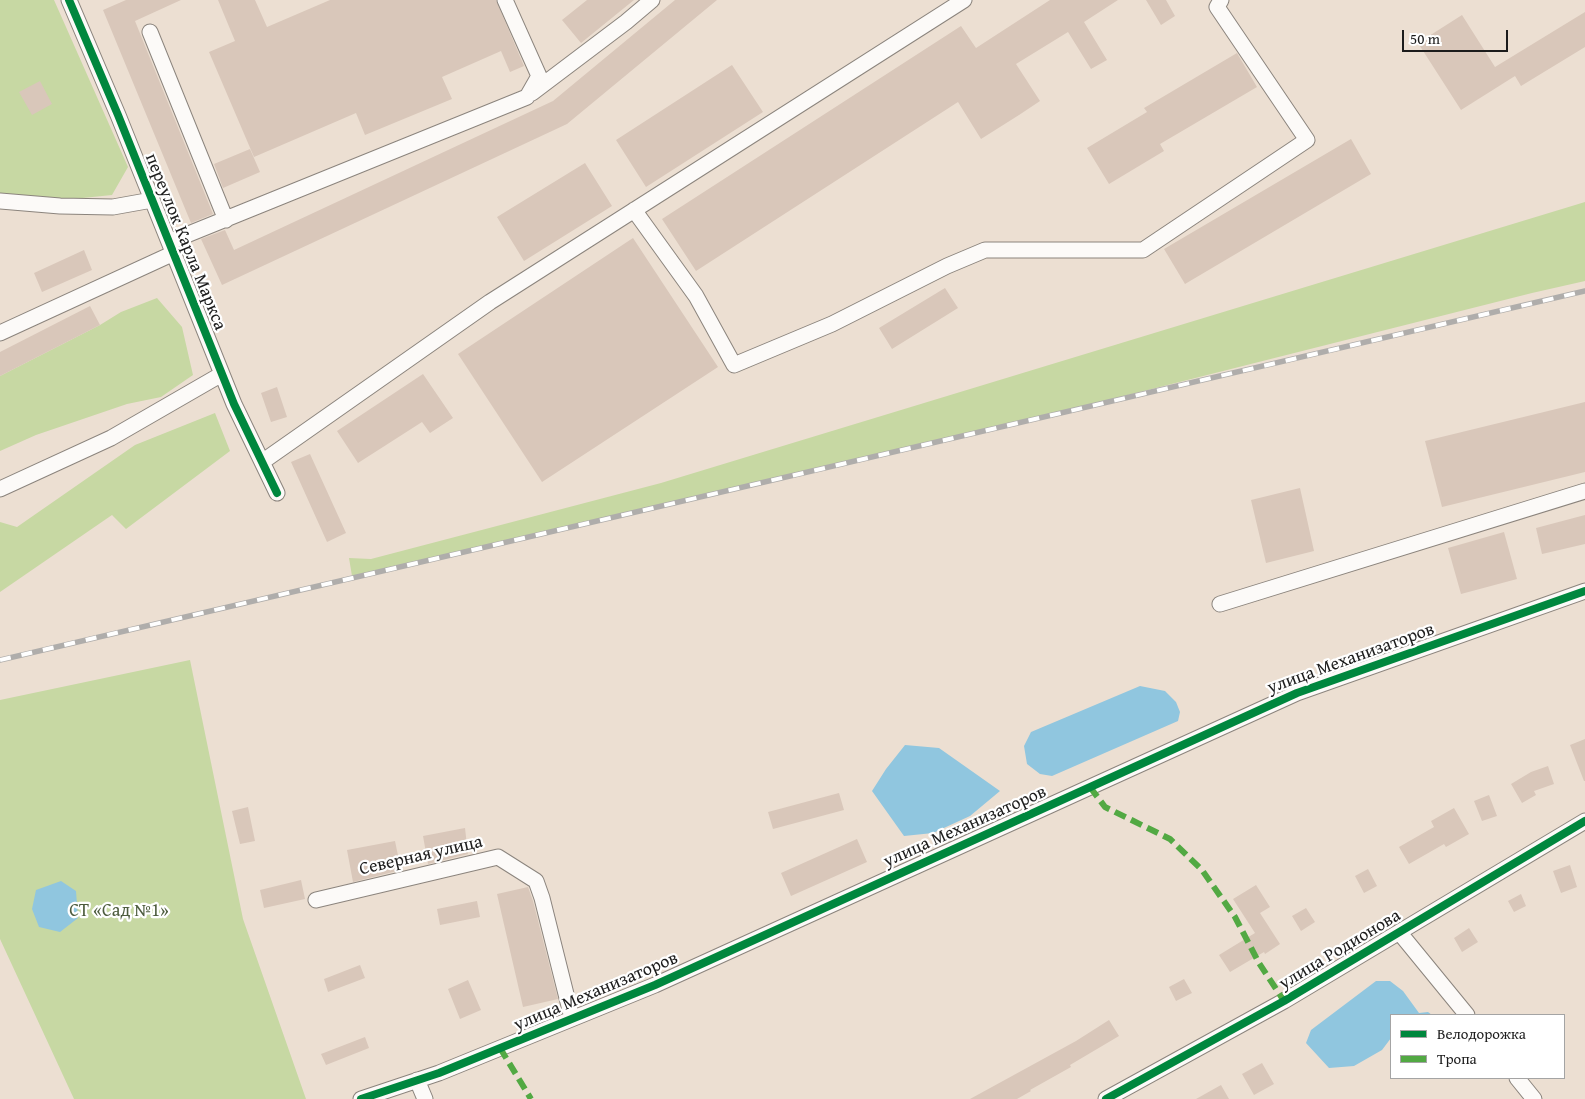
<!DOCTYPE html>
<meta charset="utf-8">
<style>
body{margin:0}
#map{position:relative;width:1585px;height:1099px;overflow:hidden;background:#ecdfd2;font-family:"Gentium Book Plus",serif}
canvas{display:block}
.legend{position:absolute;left:1390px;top:1014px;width:175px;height:65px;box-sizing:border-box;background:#fff;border:1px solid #a4a4a4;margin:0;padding:6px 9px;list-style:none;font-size:15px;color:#1c1c1c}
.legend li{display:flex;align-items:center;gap:10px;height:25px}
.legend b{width:25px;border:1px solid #a4a4a4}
.scale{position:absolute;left:1402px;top:30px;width:106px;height:22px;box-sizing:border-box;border:2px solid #1c1c1c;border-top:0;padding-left:6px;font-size:15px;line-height:18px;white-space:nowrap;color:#1c1c1c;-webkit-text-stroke:4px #fff;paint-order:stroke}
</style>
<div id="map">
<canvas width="1585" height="1099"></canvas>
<ul class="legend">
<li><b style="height:6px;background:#00873e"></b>Велодорожка</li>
<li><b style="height:6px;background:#52a943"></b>Тропа</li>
</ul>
<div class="scale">50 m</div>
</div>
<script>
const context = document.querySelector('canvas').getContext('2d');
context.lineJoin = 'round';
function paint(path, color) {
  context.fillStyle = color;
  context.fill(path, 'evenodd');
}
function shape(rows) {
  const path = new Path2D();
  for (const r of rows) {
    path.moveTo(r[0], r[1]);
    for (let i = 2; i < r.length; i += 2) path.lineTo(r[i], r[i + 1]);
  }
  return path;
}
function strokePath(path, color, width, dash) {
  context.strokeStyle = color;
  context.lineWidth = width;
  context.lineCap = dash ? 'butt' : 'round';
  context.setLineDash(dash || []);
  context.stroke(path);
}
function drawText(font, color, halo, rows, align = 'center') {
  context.font = font + ' "Gentium Book Plus",serif';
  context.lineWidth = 4.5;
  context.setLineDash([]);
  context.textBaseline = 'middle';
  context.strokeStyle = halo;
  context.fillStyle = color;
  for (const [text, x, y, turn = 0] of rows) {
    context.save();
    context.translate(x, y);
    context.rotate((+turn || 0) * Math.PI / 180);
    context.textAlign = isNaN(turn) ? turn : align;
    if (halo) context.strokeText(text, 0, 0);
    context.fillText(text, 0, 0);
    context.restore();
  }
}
const green = shape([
 [0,0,54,0,128,167,112,195,63,200,0,194],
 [1585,202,1585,281,1532,293,1029,420,352,576,349,558,371,559,661,483],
 [157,298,182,327,193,375,161,397,127,404,36,435,0,451,0,376,100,325,121,312],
 [215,413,230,451,126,529,112,515,0,592,0,522,17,527,135,445],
 [190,660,243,919,306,1099,74,1099,0,939,0,700]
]);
const water = shape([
 [1140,686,1165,691,1176,702,1180,712,1178,721,1052,776,1040,774,1027,764,1024,746,1031,732],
 [905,745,939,748,1000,791,970,816,933,833,904,836,872,791,886,769],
 [61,881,76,891,78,918,60,932,39,927,32,909,36,890],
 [1376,981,1390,981,1403,991,1419,1013,1428,1012,1432,1015,1391,1015,1391,1038,1382,1050,1354,1066,1329,1068,1306,1043,1311,1030]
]);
const building = shape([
 [126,0,181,0,135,21,213,214,191,223,103,10],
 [218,0,255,0,267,27,330,0,496,0,524,66,510,72,501,51,442,77,452,99,365,135,356,113,254,157,209,52,235,41],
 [587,0,634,0,581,43,562,20],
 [675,0,717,0,567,124,222,285,201,239,225,230,234,250,553,101],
 [1050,0,1118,0,1084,22,1107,60,1091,69,1068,32,1016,64,1040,101,1019,115,981,139,958,102,696,271,662,219,961,26,976,48],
 [1146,0,1166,0,1175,16,1161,25],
 [1585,12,1585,47,1521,86,1515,76,1461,110,1418,43,1462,15,1495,67],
 [1237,53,1257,87,1160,144,1164,151,1109,184,1087,148,1147,112,1144,108],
 [732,65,763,112,646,187,616,140],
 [40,81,52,104,32,115,19,92],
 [1351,139,1371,174,1185,284,1164,249],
 [250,149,260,172,223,188,214,164],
 [585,163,612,206,524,261,497,217],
 [633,238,718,367,542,482,458,354],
 [84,250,92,270,42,292,34,273],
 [945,288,958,308,892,349,879,328],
 [90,306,100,325,0,376,0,352],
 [423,374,453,418,430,433,422,422,358,463,337,431],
 [277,387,287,417,271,422,261,393],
 [1585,402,1585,472,1442,507,1425,441],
 [310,454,346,533,327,542,291,462],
 [1300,488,1314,551,1266,563,1251,500],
 [1585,515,1585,544,1542,554,1536,528],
 [1504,532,1517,579,1461,594,1448,548],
 [1585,739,1585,781,1584,781,1570,745],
 [1548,766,1554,784,1534,791,1536,795,1522,803,1511,784,1531,772],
 [839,793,844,810,773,829,768,812],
 [1489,795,1497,816,1482,821,1474,801],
 [248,807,255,841,240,844,232,811],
 [1454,808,1469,834,1446,847,1444,844,1409,864,1399,847,1434,827,1431,821],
 [465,828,468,854,428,864,423,836],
 [857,839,867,862,791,896,781,873],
 [395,841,401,870,353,882,347,850],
 [1570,865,1577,887,1561,893,1553,871],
 [1368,869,1377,886,1364,893,1355,876],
 [301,880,305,899,264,908,260,890],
 [1256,885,1270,907,1260,913,1280,944,1265,954,1264,952,1230,972,1219,955,1255,933,1233,899],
 [528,887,533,901,558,999,523,1007,497,894],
 [1521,894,1526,906,1514,912,1508,901],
 [477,901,480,917,440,925,437,909],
 [1306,908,1315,922,1301,931,1292,916],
 [1469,928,1478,942,1462,952,1454,938],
 [360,965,365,978,328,992,324,979],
 [1184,979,1192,993,1176,1001,1169,987],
 [468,980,481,1010,460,1019,448,989],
 [1109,1020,1119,1036,1070,1065,1071,1067,1030,1090,1031,1091,1017,1099,970,1099,1076,1041],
 [365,1037,369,1048,326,1065,321,1054],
 [1262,1063,1274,1084,1254,1095,1242,1074],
 [1221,1085,1229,1099,1196,1099]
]);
const minor = shape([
 [69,0,118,115,234,404,277,493],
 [150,32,226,220],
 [532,93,626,22,652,0],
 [0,201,60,206,113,207,152,200],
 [634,210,696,296,734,365,832,324,947,266,985,250,1143,250,1307,140,1217,7,1221,0],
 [169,242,527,97,539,76,505,0],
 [0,333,174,253],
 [262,462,490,302,964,0],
 [0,489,111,438,222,374],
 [1220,604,1585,491],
 [316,900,498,857,536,881,542,898,572,1018],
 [1399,932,1467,1015],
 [1517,1078,1534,1099],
 [417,1080,425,1099],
 [361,1099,439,1073,655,985,1297,693,1585,591],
 [1106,1099,1284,1001,1585,821]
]);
const rail = shape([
 [0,660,1585,291]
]);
const quiet = shape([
 [1090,787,1105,807,1170,839,1202,870,1235,917,1259,963,1284,1001],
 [500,1048,531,1099]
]);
const cycleway = shape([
 [69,0,118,115,234,404,277,493],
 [361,1099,439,1073,655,985,1297,693,1585,591],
 [1106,1099,1284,1001,1585,821]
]);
const streetNames = [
 ["переулок Карла Маркса",185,242,68],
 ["улица Механизаторов",1351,659,-20],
 ["улица Механизаторов",965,827,-24],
 ["Северная улица",421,856,-13],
 ["улица Родионова",1340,950,-31],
 ["улица Механизаторов",596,992,-23]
];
const parkNames = [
 ["СТ «Сад №1»",119,911]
];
paint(green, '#c7d8a3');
paint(water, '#90c6df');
paint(building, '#d9c7ba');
strokePath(minor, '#8b847d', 17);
strokePath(minor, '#fcfaf8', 15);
strokePath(rail, '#afadab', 5.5);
strokePath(rail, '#fff', 4, [11]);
strokePath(quiet, '#52a943', 6, [12, 6]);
strokePath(cycleway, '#00873e', 8);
drawText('18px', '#1c1c1c', '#fff', streetNames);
drawText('18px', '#4d5c3e', '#fff', parkNames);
</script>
